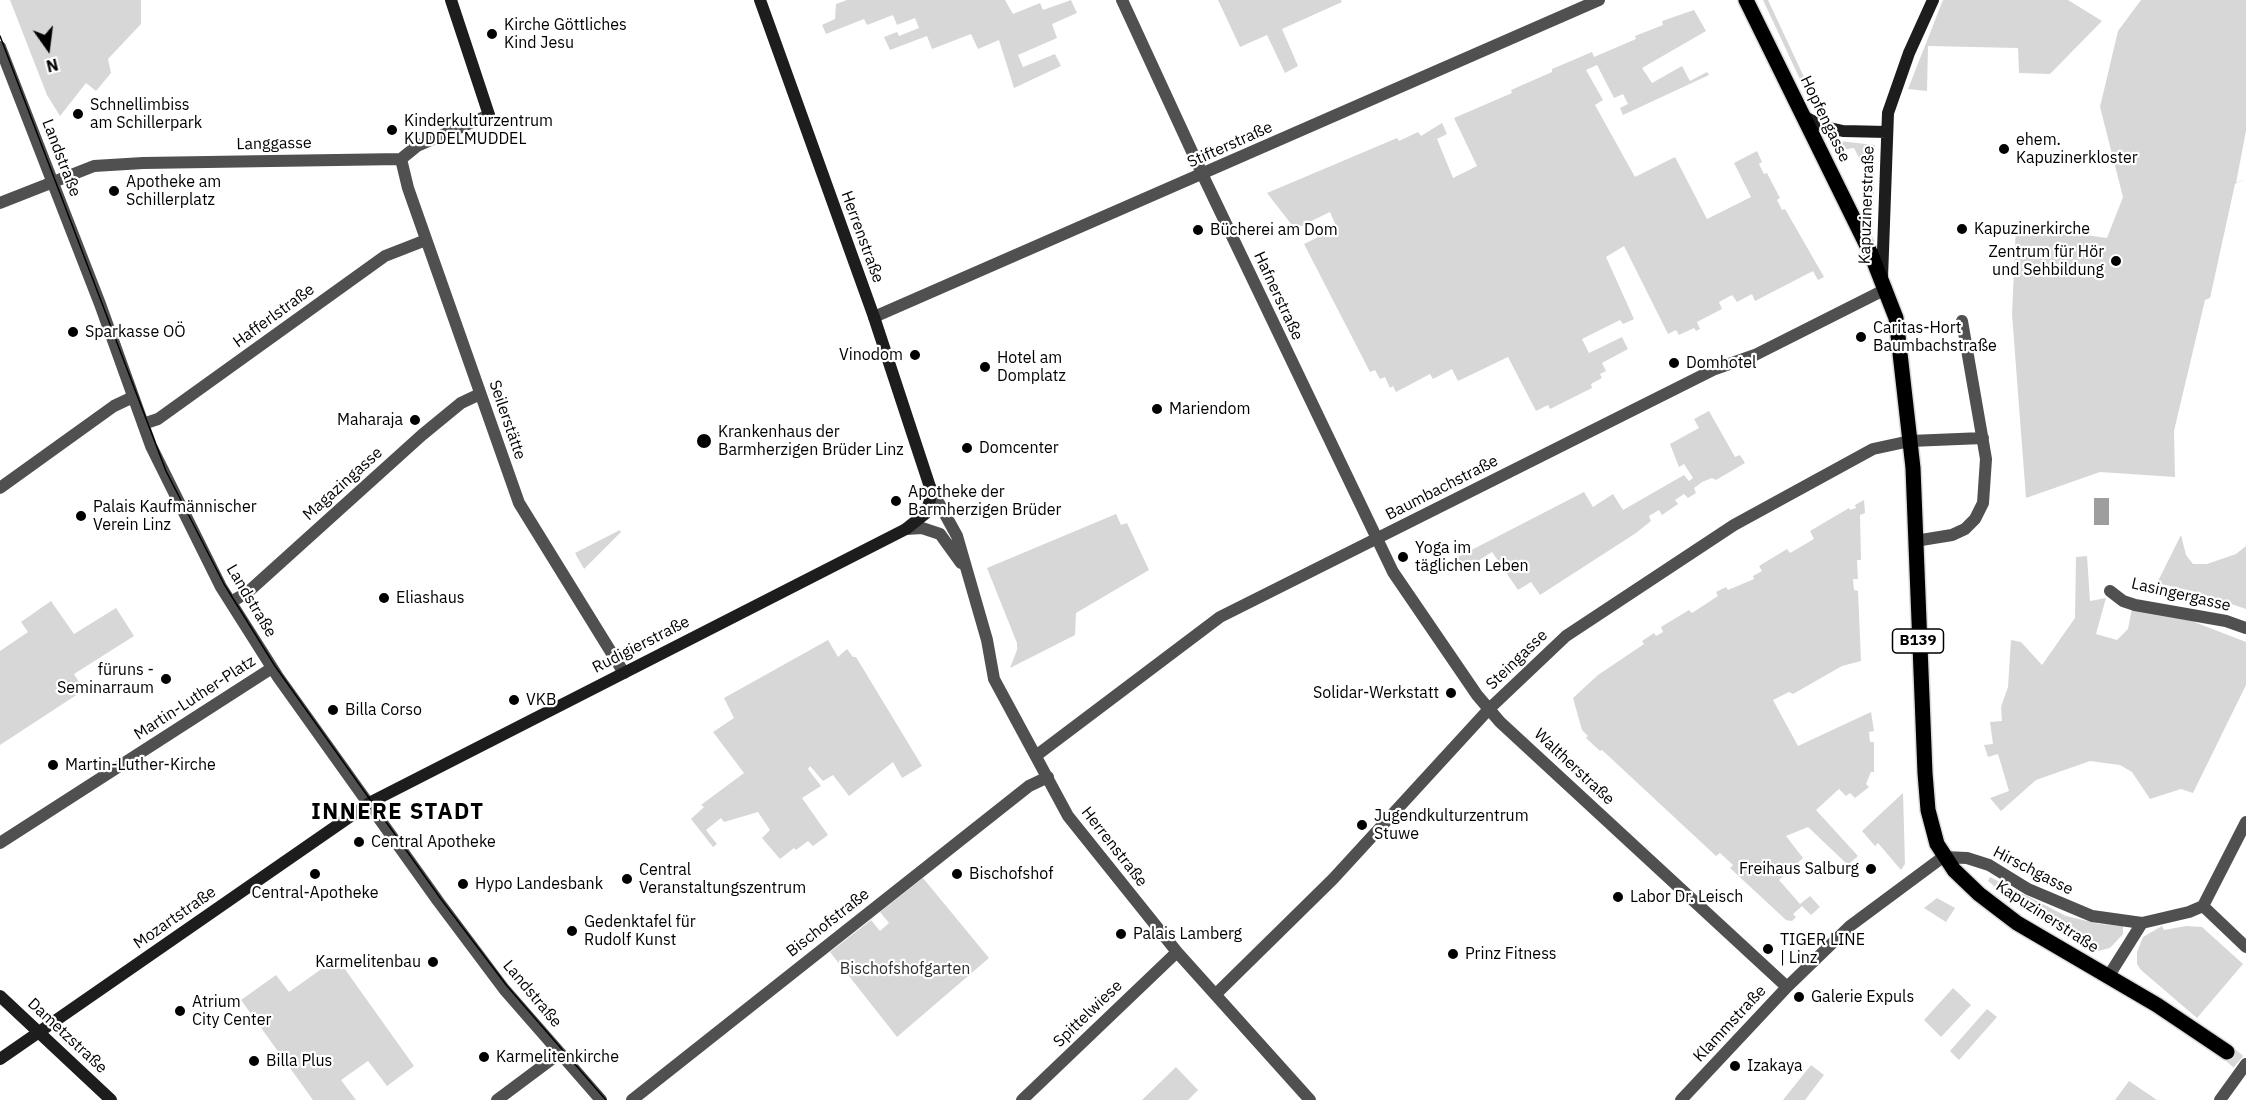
<!DOCTYPE html>
<meta charset="utf-8">
<style>
body{margin:0}
#map{position:relative;width:2246px;height:1100px;overflow:hidden;background:#fff;font-family:"IBM Plex Sans",sans-serif}
canvas{display:block}
.north{position:absolute;left:18px;top:18px;width:60px;height:60px;-webkit-text-stroke:4px #fff;paint-order:stroke;rotate:166deg;font-size:16px;font-weight:700;line-height:24px;text-align:center;color:#000}
.north::after{content:'';display:block;margin:auto;width:21px;height:27px;background:#000;clip-path:polygon(50% 0,100% 100%,50% 72%,0 100%)}
</style>
<div id="map">
<canvas width="2246" height="1100"></canvas>
<div class="north">N</div>
</div>
<script>
const context = document.querySelector('canvas').getContext('2d');
context.lineJoin = 'round';
function paint(path, color) {
  context.fillStyle = color;
  context.fill(path, 'evenodd');
}
function shape(rows) {
  const path = new Path2D();
  for (const r of rows) {
    path.moveTo(r[0], r[1]);
    for (let i = 2; i < r.length; i += 2) path.lineTo(r[i], r[i + 1]);
  }
  return path;
}
function strokePath(path, color, width, dash) {
  context.strokeStyle = color;
  context.lineWidth = width;
  context.lineCap = dash ? 'butt' : 'round';
  context.setLineDash(dash || []);
  context.stroke(path);
}
function drawText(font, color, halo, rows, align = 'center') {
  context.font = font + ' "IBM Plex Sans",sans-serif';
  context.lineWidth = 4.5;
  context.setLineDash([]);
  context.textBaseline = 'middle';
  context.strokeStyle = halo;
  context.fillStyle = color;
  for (const [text, x, y, turn = 0] of rows) {
    context.save();
    context.translate(x, y);
    context.rotate((+turn || 0) * Math.PI / 180);
    context.textAlign = isNaN(turn) ? turn : align;
    if (halo) context.strokeText(text, 0, 0);
    context.fillText(text, 0, 0);
    context.restore();
  }
}
const green = shape([
 [10,0,141,0,141,24,108,59,111,73,96,91,86,83,60,116,47,95],
 [847,0,1005,0,1013,14,1040,3,1043,10,1071,0,1077,13,1052,24,1057,38,1018,55,1023,67,1055,54,1061,66,1014,88,999,40,978,49,971,34,932,49,927,36,890,50,884,37,897,32,899,36,919,28,915,18,897,25,893,15,867,25,864,19,826,34,822,25,835,19,836,4],
 [1218,0,1341,0,1342,2,1282,29,1298,66,1285,73,1267,35,1240,47],
 [1763,0,1768,0,1811,92,1815,104,1812,105],
 [1943,0,2068,0,2102,21,2050,74,2019,73,2018,48,1928,46,1927,91,1908,89],
 [2141,0,2246,0,2246,131,2236,183,2246,179,2235,184,2210,298,2205,300,2174,431,2175,477,2100,472,2026,498,2012,314,2016,225,2107,238,2123,197,2100,107,2118,31],
 [1694,10,1706,31,1642,68,1652,83,1682,66,1690,81,1707,72,1709,75,1623,115,1620,108,1628,104,1623,94,1614,98,1597,65,1586,70,1603,100,1595,105,1635,177,1675,157,1707,219,1751,197,1734,163,1757,151,1762,162,1759,164,1764,174,1767,173,1780,198,1777,200,1782,210,1785,209,1824,277,1818,280,1813,271,1755,301,1752,294,1737,302,1732,295,1719,302,1722,309,1697,322,1700,329,1696,331,1694,328,1679,335,1676,330,1668,334,1624,246,1606,257,1634,319,1623,324,1620,320,1582,339,1589,353,1622,337,1628,349,1602,363,1606,371,1600,374,1602,378,1591,384,1592,388,1550,409,1548,405,1536,411,1508,357,1458,381,1452,369,1433,379,1430,374,1396,392,1393,386,1390,388,1385,377,1380,379,1375,370,1370,372,1304,244,1337,228,1330,212,1295,229,1267,193,1397,138,1399,141,1418,132,1421,136,1442,123,1447,134,1437,139,1453,178,1477,166,1454,118,1512,93,1511,90,1552,72,1552,69,1592,52,1594,57,1636,39,1635,36,1663,25,1662,21],
 [1839,141,1875,145,1873,219,1866,205,1872,197,1871,181,1854,148,1840,150],
 [1709,411,1735,457,1740,455,1745,463,1716,480,1712,478,1702,482,1694,488,1696,493,1688,498,1684,494,1675,500,1678,504,1662,515,1659,510,1649,516,1651,521,1636,533,1540,595,1531,582,1518,590,1492,552,1460,572,1452,560,1584,492,1593,507,1613,494,1623,510,1684,475,1689,481,1693,478,1684,464,1679,467,1670,444,1699,428,1694,419],
 [1864,500,1865,513,1860,515,1861,560,1857,560,1858,579,1853,579,1854,590,1858,591,1861,661,1842,666,1793,694,1789,692,1773,700,1798,746,1871,712,1874,731,1869,732,1870,742,1874,742,1874,772,1871,772,1866,784,1869,787,1855,798,1850,793,1846,796,1839,789,1816,810,1858,856,1848,865,1808,827,1786,836,1803,858,1779,880,1800,904,1810,896,1820,907,1811,915,1802,906,1793,914,1796,917,1792,921,1786,920,1730,868,1733,865,1720,853,1716,856,1602,750,1600,751,1586,738,1588,736,1582,730,1573,698,1598,675,1644,644,1642,641,1654,633,1656,636,1663,632,1661,627,1689,610,1692,613,1718,596,1716,592,1726,587,1728,590,1754,579,1753,576,1762,571,1759,566,1787,549,1790,553,1814,539,1810,531,1849,508,1850,510,1856,508,1855,505],
 [1116,514,1121,525,1127,523,1149,570,1076,613,1075,635,1010,668,1017,650,1017,643,987,568],
 [620,530,621,532,584,569,575,553],
 [2181,535,2186,555,2193,564,2207,564,2236,554,2246,546,2246,609,2196,592,2157,583],
 [2087,556,2090,601,2106,598,2096,634,2117,640,2128,629,2132,608,2184,618,2246,642,2246,685,2193,793,2181,789,2150,799,2132,772,2120,765,2090,761,2036,780,2001,811,1990,798,2009,791,1998,754,1988,757,1984,745,1993,744,1990,722,2002,721,2001,707,2008,687,2011,640,2021,642,2042,665,2075,618,2076,557],
 [51,601,74,634,116,608,134,636,74,674,84,690,0,745,0,651,28,632,21,622],
 [828,640,838,657,847,649,853,657,856,657,922,766,902,778,893,762,849,796,833,775,823,781,810,766,808,769,821,786,802,798,828,835,813,846,808,841,796,850,794,848,780,859,762,838,770,830,758,812,724,822,721,818,706,830,717,844,713,847,691,819,704,807,701,805,744,773,713,732,734,718,724,698],
 [1903,793,1905,864,1901,870,1878,843,1875,846,1862,831],
 [1990,877,2066,916,2100,924,2123,926,2123,934,2110,948,2098,951,2092,949,2013,901,1988,881],
 [923,878,989,958,897,1037,830,952,871,920,880,931,889,923,880,912],
 [1937,898,1955,908,1946,922,1924,908],
 [2162,926,2164,930,2186,926,2202,927,2243,964,2197,1018,2141,970,2137,964,2137,952,2143,937],
 [337,958,414,1066,387,1086,368,1061,341,1080,356,1100,313,1100,241,1000,276,975,289,992],
 [1953,988,1971,1005,1941,1037,1924,1020],
 [1987,1009,1997,1017,1959,1060,1950,1051],
 [1811,1065,1824,1075,1805,1100,1783,1100],
 [1176,1067,1198,1090,1188,1100,1142,1100],
 [2129,1081,2157,1100,2115,1100]
]);
const water = shape([
 [2094,498,2109,498,2109,525,2094,525]
]);
const primaryTunnel = shape([
 [2227,1052,2246,1068]
]);
const street = shape([
 [1122,0,1206,182,1393,572,1477,695,1500,722,1787,987],
 [0,47,100,304,151,446,221,587,278,677,438,901,504,989,601,1100],
 [401,159,408,188,519,503,624,673],
 [0,203,94,166,143,163,401,159,417,146,489,115],
 [874,317,1599,0],
 [143,424,158,419,385,256,426,240],
 [930,487,957,536,987,640,994,679,1068,816,1177,952,1310,1100],
 [0,488,114,406,133,397],
 [906,529,922,528,940,534,961,563],
 [1915,541,1952,535,1965,529,1975,519,1983,503,1986,459,1962,321],
 [2110,591,2123,601,2135,605,2226,621,2246,628],
 [231,602,248,592,422,435,461,403,480,394],
 [1037,755,1220,617,1715,369,1755,355,1886,289],
 [0,843,272,668],
 [2203,906,2246,947],
 [2108,977,2142,923],
 [1216,994,1333,879,1489,709,1566,636,1734,525,1873,449,1910,441,1983,438],
 [497,1100,560,1053],
 [632,1100,1029,786,1048,777],
 [1022,1100,1177,952],
 [1681,1100,1787,987,1850,926,1943,857,1967,858,1989,865,2028,889,2092,916,2142,923,2189,912,2203,906,2246,822],
 [2220,1100,2246,1064]
]);
const secondary = shape([
 [451,0,489,115],
 [1803,116,1825,127,1843,131,1887,132],
 [1882,278,1888,113,1909,53,1933,0],
 [0,996,111,1100],
 [0,1059,371,802,906,529,926,513,930,500,930,487,874,317,760,0]
]);
const primary = shape([
 [1746,0,1871,254,1896,318,1913,468,1925,773,1928,810,1937,844,1954,870,1979,894,2017,923,2157,1005,2227,1052]
]);
const tram = shape([
 [0,36,166,471,224,584,275,666,441,899,507,986,606,1100]
]);
const markers = [
 [492,34,6,"#000"],
 [78,114,6,"#000"],
 [392,130,6,"#000"],
 [2004,149,6,"#000"],
 [114,191,6,"#000"],
 [1962,229,6,"#000"],
 [1198,230,6,"#000"],
 [2116,261,6,"#000"],
 [73,332,6,"#000"],
 [1861,337,6,"#000"],
 [915,355,6,"#000"],
 [1674,363,6,"#000"],
 [985,367,6,"#000"],
 [1157,409,6,"#000"],
 [415,420,6,"#000"],
 [704,441,8,"#000"],
 [967,448,6,"#000"],
 [896,501,6,"#000"],
 [81,516,6,"#000"],
 [1403,557,6,"#000"],
 [384,598,6,"#000"],
 [166,679,6,"#000"],
 [1451,693,6,"#000"],
 [514,700,6,"#000"],
 [333,710,6,"#000"],
 [53,765,6,"#000"],
 [1362,825,6,"#000"],
 [359,842,6,"#000"],
 [1871,869,6,"#000"],
 [315,874,6,"#000"],
 [957,874,6,"#000"],
 [627,879,6,"#000"],
 [463,884,6,"#000"],
 [1618,897,6,"#000"],
 [572,931,6,"#000"],
 [1121,934,6,"#000"],
 [1768,949,6,"#000"],
 [1453,954,6,"#000"],
 [433,962,6,"#000"],
 [1799,997,6,"#000"],
 [180,1011,6,"#000"],
 [484,1057,6,"#000"],
 [254,1061,6,"#000"],
 [1735,1066,6,"#000"]
];
const shields = [
 [1918,641,51]
];
const shieldNames = [
 ["B139",1918,641]
];
const poiNames = [
 ["Kirche Göttliches",504,25],
 ["Kind Jesu",504,43],
 ["Schnellimbiss",90,105],
 ["am Schillerpark",90,123],
 ["Kinderkulturzentrum",404,121],
 ["KUDDELMUDDEL",404,139],
 ["ehem.",2016,140],
 ["Kapuzinerkloster",2016,158],
 ["Apotheke am",126,182],
 ["Schillerplatz",126,200],
 ["Kapuzinerkirche",1974,229],
 ["Bücherei am Dom",1210,230],
 ["Zentrum für Hör",2104,252,"right"],
 ["und Sehbildung",2104,270,"right"],
 ["Caritas-Hort",1873,328],
 ["Baumbachstraße",1873,346],
 ["Sparkasse OÖ",85,332],
 ["Vinodom",903,355,"right"],
 ["Hotel am",997,358],
 ["Domplatz",997,376],
 ["Domhotel",1686,363],
 ["Mariendom",1169,409],
 ["Maharaja",403,420,"right"],
 ["Krankenhaus der",718,432],
 ["Barmherzigen Brüder Linz",718,450],
 ["Domcenter",979,448],
 ["Apotheke der",908,492],
 ["Barmherzigen Brüder",908,510],
 ["Palais Kaufmännischer",93,507],
 ["Verein Linz",93,525],
 ["Yoga im",1415,548],
 ["täglichen Leben",1415,566],
 ["Eliashaus",396,598],
 ["füruns -",154,670,"right"],
 ["Seminarraum",154,688,"right"],
 ["Solidar-Werkstatt",1439,693,"right"],
 ["VKB",526,700],
 ["Billa Corso",345,710],
 ["Martin-Luther-Kirche",65,765],
 ["Jugendkulturzentrum",1374,816],
 ["Stuwe",1374,834],
 ["Central Apotheke",371,842],
 ["Freihaus Salburg",1859,869,"right"],
 ["Central",639,870],
 ["Veranstaltungszentrum",639,888],
 ["Bischofshof",969,874],
 ["Hypo Landesbank",475,884],
 ["Central-Apotheke",315,893,"center"],
 ["Labor Dr. Leisch",1630,897],
 ["Gedenktafel für",584,922],
 ["Rudolf Kunst",584,940],
 ["Palais Lamberg",1133,934],
 ["TIGER LINE",1780,940],
 ["| Linz",1780,958],
 ["Prinz Fitness",1465,954],
 ["Karmelitenbau",421,962,"right"],
 ["Galerie Expuls",1811,997],
 ["Atrium",192,1002],
 ["City Center",192,1020],
 ["Karmelitenkirche",496,1057],
 ["Billa Plus",266,1061],
 ["Izakaya",1747,1066]
];
const streetNames = [
 ["Hopfengasse",1825,119,64],
 ["Langgasse",274,144,-1],
 ["Stifterstraße",1230,145,-24],
 ["Landstraße",61,158,69],
 ["Kapuzinerstraße",1867,205,-88],
 ["Herrenstraße",862,237,70],
 ["Hafnerstraße",1278,296,65],
 ["Hafferlstraße",274,316,-36],
 ["Seilerstätte",507,420,71],
 ["Magazingasse",343,484,-42],
 ["Baumbachstraße",1442,488,-27],
 ["Lasingergasse",2181,595,13],
 ["Landstraße",251,601,59],
 ["Rudigierstraße",641,645,-27],
 ["Steingasse",1517,660,-44],
 ["Martin-Luther-Platz",195,698,-33],
 ["Waltherstraße",1574,767,43],
 ["Herrenstraße",1114,847,52],
 ["Hirschgasse",2033,871,27],
 ["Kapuzinerstraße",2047,917,33],
 ["Mozartstraße",175,918,-35],
 ["Bischofstraße",828,923,-38],
 ["Landstraße",532,994,50],
 ["Spittelwiese",1088,1014,-44],
 ["Klammstraße",1730,1024,-47],
 ["Dametzstraße",67,1036,43]
];
const parkNames = [
 ["Bischofshofgarten",905,969]
];
const districtNames = [
 ["INNERE STADT",398,813]
];
paint(green, '#d7d7d7');
paint(water, '#9e9e9e');
strokePath(primaryTunnel, '#d9d9d9', 15, [15, 8]);
strokePath(primary, '#dbdbdb', 18);
strokePath(street, '#505050', 12);
strokePath(secondary, '#1d1d1d', 12);
strokePath(primary, '#000', 15);
strokePath(tram, '#000', 1.5);
for (const [x, y, r, color] of markers) {
  const dot = new Path2D();
  dot.arc(x, y, r, 0, 2 * Math.PI);
  context.fillStyle = color;
  context.fill(dot);
  strokePath(dot, '#fff', 2);
}
for (const [x, y, w] of shields) {
  const box = new Path2D();
  box.roundRect(x - w / 2, y - 12, w, 24, 4.5);
  context.fillStyle = '#fff';
  context.fill(box);
  strokePath(box, '#000', 1.5);
}
drawText('bold 15px', '#000', null, shieldNames);
drawText('16px', '#000', '#fff', poiNames, 'left');
drawText('16px', '#000', '#fff', streetNames);
drawText('16px', '#2e2e2e', '#fff', parkNames);
context.letterSpacing = '1.5px';
drawText('bold 22px', '#000', '#fff', districtNames);
context.letterSpacing = '0px';
</script>
